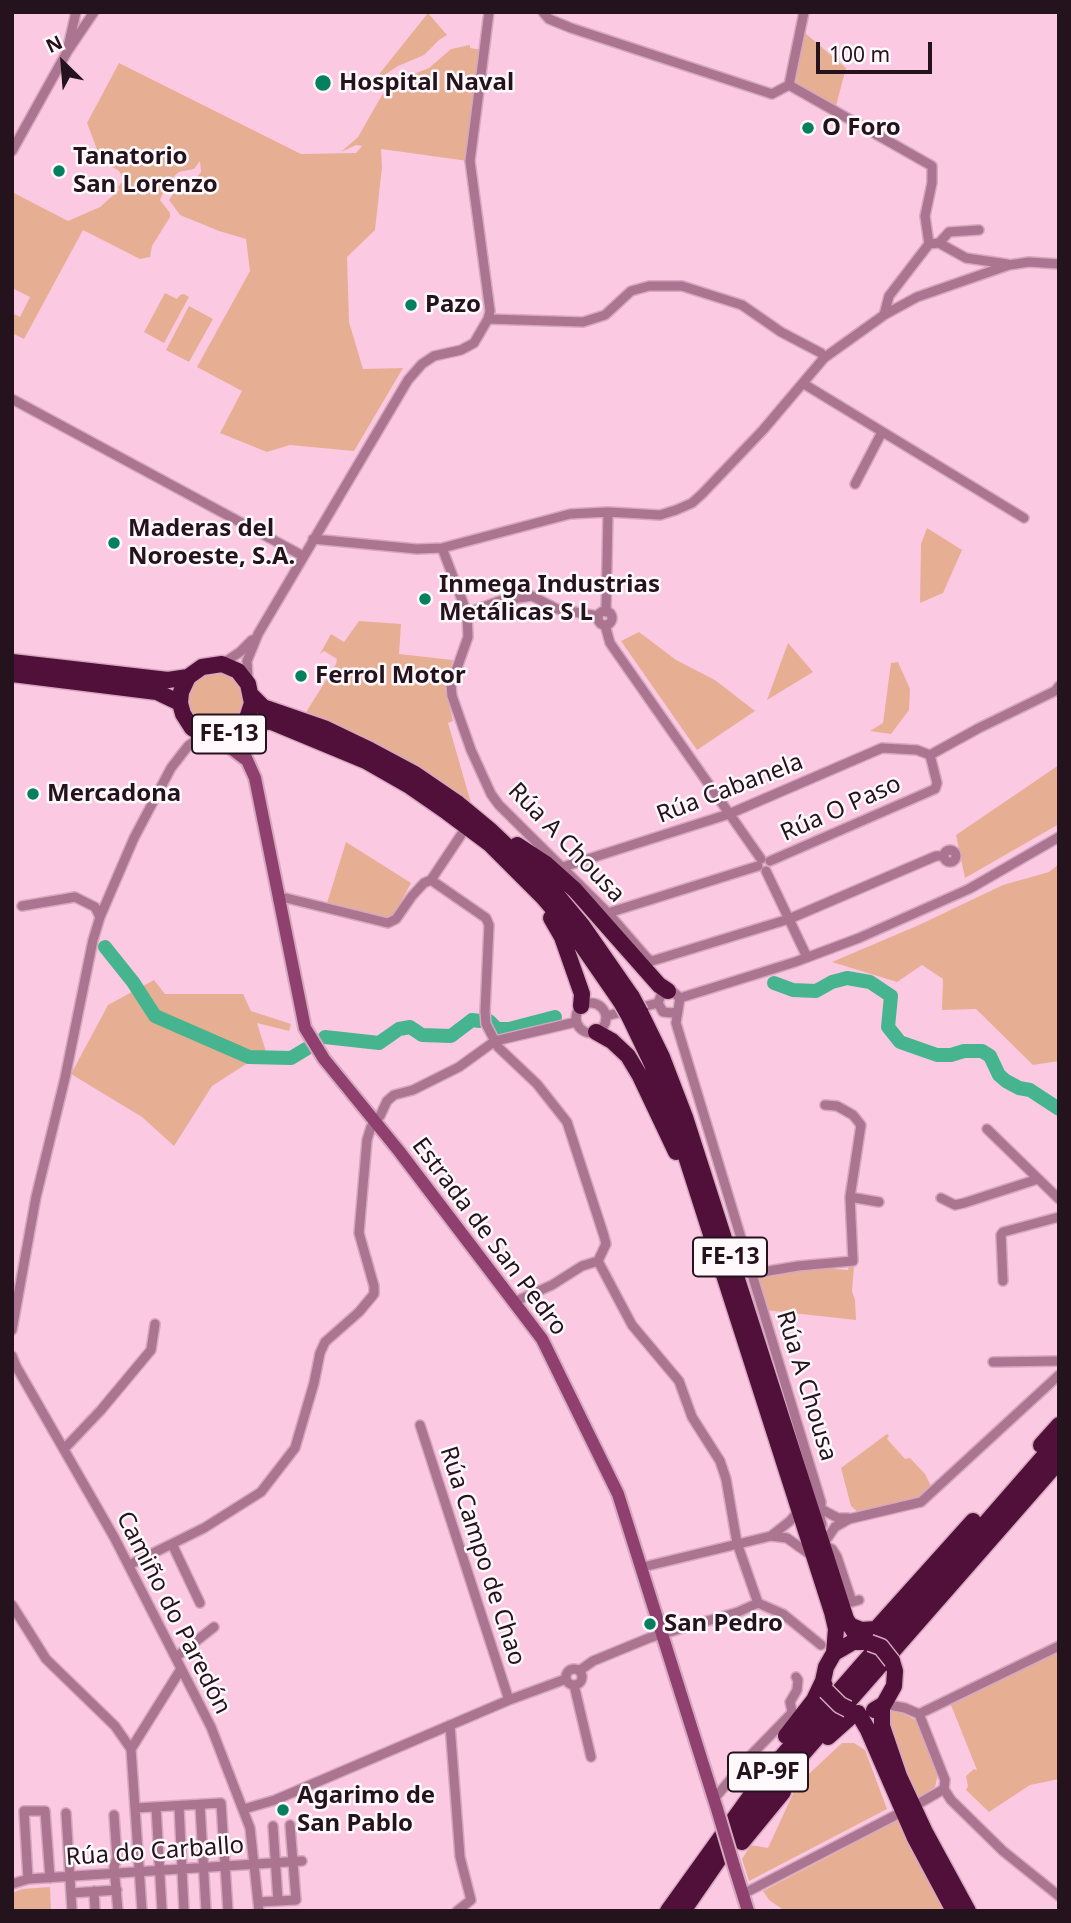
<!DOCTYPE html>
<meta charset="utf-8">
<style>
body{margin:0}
#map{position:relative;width:1071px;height:1923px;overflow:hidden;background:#fcc9e2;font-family:"Noto Sans",sans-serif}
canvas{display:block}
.frame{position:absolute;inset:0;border:14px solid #24121c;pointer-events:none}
.north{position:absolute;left:28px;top:28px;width:70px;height:70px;-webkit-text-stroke:5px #fff9fc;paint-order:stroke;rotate:335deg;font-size:19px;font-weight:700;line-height:28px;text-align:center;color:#24121c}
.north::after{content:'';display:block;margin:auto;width:24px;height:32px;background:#24121c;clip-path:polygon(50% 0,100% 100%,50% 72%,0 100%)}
.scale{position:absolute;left:816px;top:42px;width:116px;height:32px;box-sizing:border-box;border:4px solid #24121c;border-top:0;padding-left:9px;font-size:21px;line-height:24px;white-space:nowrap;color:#24121c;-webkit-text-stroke:5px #fff9fc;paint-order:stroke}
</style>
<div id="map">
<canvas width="1071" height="1923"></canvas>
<div class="frame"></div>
<div class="north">N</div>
<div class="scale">100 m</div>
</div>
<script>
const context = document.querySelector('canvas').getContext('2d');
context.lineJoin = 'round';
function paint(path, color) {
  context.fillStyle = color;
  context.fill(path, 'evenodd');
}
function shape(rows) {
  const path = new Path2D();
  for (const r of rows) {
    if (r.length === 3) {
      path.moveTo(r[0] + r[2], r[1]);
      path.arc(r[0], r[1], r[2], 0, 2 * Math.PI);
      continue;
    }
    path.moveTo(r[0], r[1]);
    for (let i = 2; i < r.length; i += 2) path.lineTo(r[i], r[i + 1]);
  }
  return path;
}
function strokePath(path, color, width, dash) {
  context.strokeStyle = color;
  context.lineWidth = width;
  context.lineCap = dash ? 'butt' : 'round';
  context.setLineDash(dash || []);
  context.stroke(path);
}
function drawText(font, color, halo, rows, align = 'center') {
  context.font = font + ' "Noto Sans",sans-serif';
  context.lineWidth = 5;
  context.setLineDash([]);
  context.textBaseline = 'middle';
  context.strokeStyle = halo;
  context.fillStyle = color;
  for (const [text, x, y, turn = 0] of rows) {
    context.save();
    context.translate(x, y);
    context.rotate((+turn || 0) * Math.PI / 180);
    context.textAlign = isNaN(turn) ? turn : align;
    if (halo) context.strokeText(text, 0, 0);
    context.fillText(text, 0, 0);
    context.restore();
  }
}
const green = shape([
 [428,13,447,35,439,40,424,55,398,66,372,83],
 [804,32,846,68,836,106,793,83],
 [470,45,470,48,482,50,468,161,381,149,382,167,375,230,347,257,349,322,363,369,403,368,354,451,290,445,267,452,220,433,242,391,197,367,250,271,246,239,219,231,180,215,169,200,182,181,193,182,201,172,200,161,194,169,179,172,168,182,160,200,170,213,170,217,152,246,150,257,140,259,83,230,24,339,12,333,12,313,20,317,30,297,12,288,12,192,68,221,100,207,119,190,118,187,124,180,119,171,101,160,87,123,119,63,301,154,356,153,362,146,356,145,341,152,358,137,382,95,406,77,429,68,451,49],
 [165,293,177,299,180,295,184,294,189,297,164,343,144,332],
 [189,306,213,319,189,362,166,350],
 [927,528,962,550,943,593,920,603,921,544],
 [359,621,401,624,399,654,453,660,445,688,453,721,448,723,471,803,453,790,305,714,336,664,337,659,324,651,320,654,331,634,344,642],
 [639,632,676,660,715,680,755,711,697,750,621,641],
 [788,643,813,672,767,700],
 [898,662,910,689,909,710,891,734,870,731,883,723,891,663],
 [216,700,27],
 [1059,765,1059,824,965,878,956,835],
 [346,842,411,883,396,911,388,919,327,903],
 [1059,864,1059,1061,1033,1065,976,1009,942,1010,943,979,922,965,897,982,832,962,919,925,1003,885,1049,872],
 [154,980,165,994,243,994,251,1011,291,1024,289,1031,257,1023,268,1058,254,1059,212,1086,174,1146,142,1117,71,1074,108,1005],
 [828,1265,836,1269,848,1270,849,1265,854,1267,852,1291,855,1300,856,1320,765,1310,757,1280,758,1276],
 [887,1434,889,1436,887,1439,905,1459,910,1458,925,1474,932,1488,914,1500,859,1513,851,1506,841,1468],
 [1059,1651,1059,1779,1030,1785,989,1812,966,1790,968,1786,966,1776,974,1769,977,1770,951,1705],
 [892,1711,902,1713,916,1720,938,1774,935,1787,916,1799,888,1729,889,1713],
 [842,1743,854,1743,865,1750,887,1809,749,1881,742,1859,751,1845,768,1848,797,1785],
 [898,1820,945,1908,944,1911,785,1911,769,1900,763,1891],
 [50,1887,51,1911,12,1911,12,1893,22,1889]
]);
const river = shape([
 [105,947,133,982,155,1016,249,1057,291,1058,306,1049],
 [774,983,793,990,816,991,832,982,847,978,870,982,891,996,888,1027,900,1042,937,1055,951,1055,964,1051,982,1051,990,1056,999,1075,1006,1081,1019,1088,1030,1090,1059,1109],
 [489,1021,497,1029,509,1029,555,1017],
 [325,1037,379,1043,399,1029,410,1027,422,1035,451,1036,472,1020,480,1021]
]);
const street = shape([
 [543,12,549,19,571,28,772,94,789,85,804,12],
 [68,47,76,12],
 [789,85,932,166,932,183,925,216,929,244],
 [12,151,67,52,94,12],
 [939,243,949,232,979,230],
 [884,315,889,296,929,244,939,243,966,258,1007,264],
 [488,319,583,322,605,315,631,291,649,286,682,286,742,305,781,332,821,353,824,358],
 [804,384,1024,518],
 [12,399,303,556],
 [855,484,882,432],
 [313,539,417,549,442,548,570,514,608,512,660,515,676,510,692,503,702,494,763,430,824,358,884,315,917,297,1009,265,1029,262,1059,264],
 [442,548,467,613,468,637,451,685,452,696,471,750,491,794,499,805,608,913,647,958,652,961,789,919,936,856,944,856],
 [605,618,7],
 [606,612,608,512],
 [467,613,499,601,532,596,557,609,598,616],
 [605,625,610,643,761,859],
 [222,664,240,652,252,640],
 [248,679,247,661,258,634,408,380,422,364,434,356,461,350,474,343,488,319,490,311,470,161,489,12],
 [930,755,979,728,1055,691,1059,686],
 [950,856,6],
 [563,867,729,814,882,748,917,750,930,755,937,783,935,789,770,861],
 [766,871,807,957],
 [431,880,461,835],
 [278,900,286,898,388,923,396,919,412,896,424,883,431,880,486,918,489,925,485,1012,486,1024,498,1047,537,1084,567,1122,604,1236,606,1244,598,1261,632,1325,679,1381,692,1417,720,1461,726,1479,737,1543,758,1603],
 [22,906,75,897,95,907,100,917],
 [608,913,758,866],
 [680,998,795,962,859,938,969,889,1059,837],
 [591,1018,15],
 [678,1011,673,1013,663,1012,658,1003,661,995,672,991,680,998,676,1023,821,1502,820,1517,822,1525],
 [606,1016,658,1003],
 [987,1129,1059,1199],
 [850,1197,879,1202],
 [941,1198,955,1205,964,1203,1038,1179],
 [751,1274,798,1266,853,1261,850,1197,861,1125,853,1115,837,1106,825,1105],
 [1003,1281,1001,1235,1003,1232,1059,1217],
 [514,1302,552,1285,582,1266,598,1261],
 [12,1330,36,1197,65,1078,93,940,100,917,134,838,171,768,188,746,203,735],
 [12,1356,16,1366,114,1537,211,1727,250,1828,259,1911],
 [993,1362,1059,1361],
 [420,1425,509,1700],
 [64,1449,101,1410,151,1350,155,1324],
 [819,1508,838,1518,848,1518],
 [771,1536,790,1521,799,1510],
 [826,1540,835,1527,849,1519,921,1502,1059,1375],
 [172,1544,200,1603],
 [828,1547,832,1549,837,1557,852,1602,859,1600],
 [129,1565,204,1528,261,1492,295,1448,314,1383,320,1353,325,1342,359,1312,374,1294,374,1286,359,1233,367,1140,371,1127,380,1116,387,1101,394,1095,413,1090,459,1067,495,1041,576,1022],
 [643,1567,771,1536,787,1538,812,1556],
 [12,1605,46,1659,115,1726,131,1749,142,1911],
 [176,1657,214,1627],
 [574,1677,8],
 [579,1671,593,1661,649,1638,738,1612,758,1603,783,1614,821,1645],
 [574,1685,591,1757],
 [884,1704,905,1708,919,1714],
 [919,1714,1059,1646],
 [450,1725,460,1857,471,1900,457,1911],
 [131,1749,181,1669],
 [944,1789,951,1800,1003,1851,1059,1896],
 [714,1799,752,1754,790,1715,792,1711,790,1702,797,1690,798,1680,796,1677],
 [918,1804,944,1789,945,1780,919,1714],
 [200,1805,206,1911],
 [179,1806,184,1911],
 [156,1807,162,1911],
 [136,1808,221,1803,228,1911],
 [244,1809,275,1800,509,1700,566,1679],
 [66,1813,72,1911],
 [114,1815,117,1858,114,1867,118,1911],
 [273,1826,278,1901],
 [28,1879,24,1811,45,1811,50,1878],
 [12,1884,28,1879,302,1861],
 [94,1891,95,1911],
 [71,1893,117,1890],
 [743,1894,896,1815],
 [259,1902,296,1900,290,1825]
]);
const secondary = shape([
 [242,726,243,751,255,778,305,1028,324,1059,399,1151,542,1339,618,1494,717,1809],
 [215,736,245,759],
 [734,1866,748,1911]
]);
const highway = shape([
 [12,662,168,680,188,677,202,667,222,664,238,671,248,684,252,703,246,721,242,726,224,735,203,735,192,728,183,714,180,703,181,692,188,677],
 [12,674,157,692,180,703],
 [251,695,263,707,324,728,370,750,415,774,456,802,491,831,552,889,582,925,632,997],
 [246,721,272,722,366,761,408,785,447,812,490,844,543,897,572,931,621,1002],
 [517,845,546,864,575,890,659,985,668,991],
 [551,918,562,937,582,994,581,1006],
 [640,1012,662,1057,685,1117,846,1619,860,1641],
 [629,1016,652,1064,675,1122,832,1612,836,1629,834,1653],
 [596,1032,612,1041,628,1056,640,1076,676,1152],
 [1041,1445,1059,1425],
 [849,1625,861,1630,876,1629,973,1521],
 [826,1689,823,1681,826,1667,834,1653,853,1642,868,1642],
 [882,1706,882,1726,899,1776,925,1832,968,1911],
 [874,1710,884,1704,894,1686,895,1671,892,1661],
 [858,1713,868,1730,915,1838,954,1911],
 [786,1736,814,1700,823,1681],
 [828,1737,855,1713],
 [742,1842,783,1792],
 [668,1911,765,1776,1059,1439],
 [683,1911,750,1814,1059,1461]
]);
const secondaryBridge = shape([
 [717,1809,734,1866]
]);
const highwayBridge = shape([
 [632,997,640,1012],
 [621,1002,629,1016],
 [870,1643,881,1647,892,1661],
 [826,1691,840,1705,848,1709]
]);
const markers = [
 [323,83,9,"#05805f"],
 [808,128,7,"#05805f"],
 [59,171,7,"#05805f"],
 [411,305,7,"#05805f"],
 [114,543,7,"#05805f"],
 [425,599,7,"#05805f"],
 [301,676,7,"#05805f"],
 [33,794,7,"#05805f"],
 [650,1624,7,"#05805f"],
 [283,1810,7,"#05805f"]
];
const shields = [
 [229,734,74],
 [730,1257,74],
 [768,1772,80]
];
const shieldNames = [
 ["FE-13",229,734],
 ["FE-13",730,1257],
 ["AP-9F",768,1772]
];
const poiNames = [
 ["Hospital Naval",339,83],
 ["O Foro",822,128],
 ["Tanatorio",73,157],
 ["San Lorenzo",73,185],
 ["Pazo",425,305],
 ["Maderas del",128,529],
 ["Noroeste, S.A.",128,557],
 ["Inmega Industrias",439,585],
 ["Metálicas S L",439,613],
 ["Ferrol Motor",315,676],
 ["Mercadona",47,794],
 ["San Pedro",664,1624],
 ["Agarimo de",297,1796],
 ["San Pablo",297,1824]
];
const streetNames = [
 ["Rúa Cabanela",730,789,-21],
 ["Rúa O Paso",841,809,-24],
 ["Rúa A Chousa",566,843,46],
 ["Estrada de San Pedro",489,1237,53],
 ["Rúa A Chousa",806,1386,73],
 ["Rúa Campo de Chao",482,1556,72],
 ["Camiño do Paredón",173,1613,63],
 ["Rúa do Carballo",155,1852,-4]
];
paint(green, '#e6af94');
strokePath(river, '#46b58f', 14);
strokePath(street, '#d5a8be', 12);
strokePath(secondary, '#d5a8be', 16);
strokePath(highway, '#d5a8be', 19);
strokePath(street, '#ab7491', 9);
strokePath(secondary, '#8f406e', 12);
strokePath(highway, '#511039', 16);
strokePath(secondaryBridge, '#d5a8be', 16, []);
strokePath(highwayBridge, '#d5a8be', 19, []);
strokePath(secondaryBridge, '#8f406e', 12);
strokePath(highwayBridge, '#511039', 16);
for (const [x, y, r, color] of markers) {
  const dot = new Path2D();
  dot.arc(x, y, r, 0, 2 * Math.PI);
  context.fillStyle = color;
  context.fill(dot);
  strokePath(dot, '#fff9fc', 2.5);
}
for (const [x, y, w] of shields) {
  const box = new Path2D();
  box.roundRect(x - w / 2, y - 19.5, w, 39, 5);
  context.fillStyle = '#fff9fc';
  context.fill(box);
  strokePath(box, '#24121c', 2);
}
drawText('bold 23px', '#24121c', null, shieldNames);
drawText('bold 24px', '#24121c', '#fff9fc', poiNames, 'left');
drawText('24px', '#24121c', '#fff9fc', streetNames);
</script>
